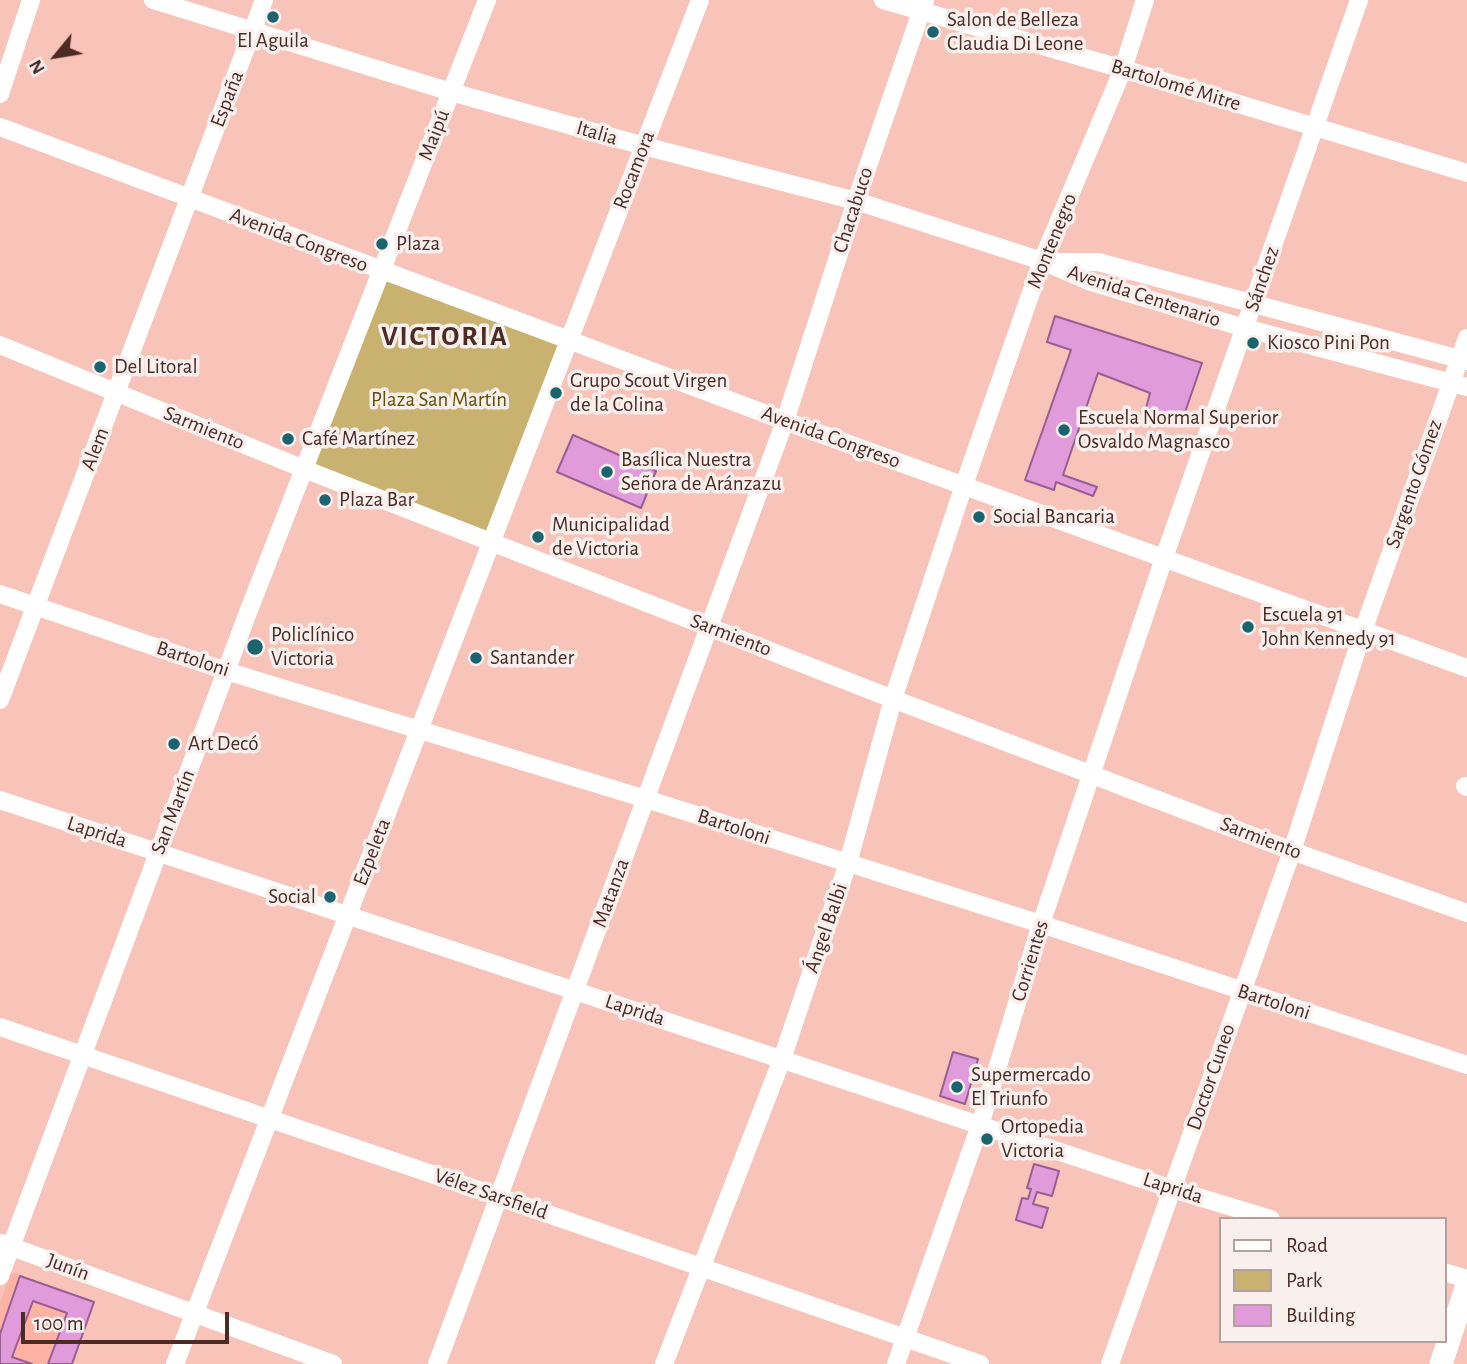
<!DOCTYPE html>
<meta charset="utf-8">
<style>
body{margin:0}
#map{position:relative;width:1467px;height:1364px;overflow:hidden;background:#f8c3b9;font-family:"Alegreya Sans",sans-serif}
canvas{display:block}
.legend{position:absolute;left:1219px;top:1217px;width:228px;height:126px;box-sizing:border-box;background:#f9f0ee;border:2px solid #b4a19e;margin:0;padding:9px 12px;list-style:none;font-size:21px;color:#4c2b25}
.legend li{display:flex;align-items:center;gap:14px;height:35px}
.legend b{width:35px;border:2px solid #b4a19e}
.north{position:absolute;left:21px;top:21px;width:70px;height:70px;-webkit-text-stroke:5px #f9f0ee;paint-order:stroke;rotate:240deg;font-size:19px;font-weight:700;line-height:28px;text-align:center;color:#4c2b25}
.north::after{content:'';display:block;margin:auto;width:24px;height:32px;background:#4c2b25;clip-path:polygon(50% 0,100% 100%,50% 72%,0 100%)}
.scale{position:absolute;left:21px;top:1312px;width:208px;height:32px;box-sizing:border-box;border:4px solid #4c2b25;border-top:0;padding-left:9px;font-size:21px;line-height:24px;white-space:nowrap;color:#4c2b25;-webkit-text-stroke:5px #f9f0ee;paint-order:stroke}
</style>
<div id="map">
<canvas width="1467" height="1364"></canvas>
<ul class="legend">
<li><b style="height:9px;background:#fff"></b>Road</li>
<li><b style="height:19px;background:#c9b270"></b>Park</li>
<li><b style="height:19px;background:#e29bda"></b>Building</li>
</ul>
<div class="north">N</div>
<div class="scale">100 m</div>
</div>
<script>
const context = document.querySelector('canvas').getContext('2d');
context.lineJoin = 'round';
function paint(path, color) {
  context.fillStyle = color;
  context.fill(path, 'evenodd');
}
function shape(rows) {
  const path = new Path2D();
  for (const r of rows) {
    path.moveTo(r[0], r[1]);
    for (let i = 2; i < r.length; i += 2) path.lineTo(r[i], r[i + 1]);
  }
  return path;
}
function strokePath(path, color, width, dash) {
  context.strokeStyle = color;
  context.lineWidth = width;
  context.lineCap = dash ? 'butt' : 'round';
  context.setLineDash(dash || []);
  context.stroke(path);
}
function drawText(font, color, halo, rows, align = 'center') {
  context.font = font + ' "Alegreya Sans",sans-serif';
  context.lineWidth = 7;
  context.setLineDash([]);
  context.textBaseline = 'middle';
  context.strokeStyle = halo;
  context.fillStyle = color;
  for (const [text, x, y, turn = 0] of rows) {
    context.save();
    context.translate(x, y);
    context.rotate((+turn || 0) * Math.PI / 180);
    context.textAlign = isNaN(turn) ? turn : align;
    if (halo) context.strokeText(text, 0, 0);
    context.fillText(text, 0, 0);
    context.restore();
  }
}
const built = shape([
 [11,1272,94,1302,72,1364,0,1364,0,1303]
]);
const green = shape([
 [382,271,569,341,492,542,304,469]
]);
const building = shape([
 [1055,316,1202,363,1182,421,1146,408,1150,393,1098,373,1063,475,1097,487,1093,496,1056,482,1054,490,1025,480,1071,350,1047,342,1055,316],
 [573,435,656,471,641,508,557,472,573,435],
 [953,1052,978,1059,965,1104,940,1096,953,1052],
 [1034,1164,1059,1171,1052,1196,1037,1192,1033,1204,1048,1208,1042,1228,1016,1220,1022,1198,1028,1199,1031,1189,1027,1188,1034,1164],
 [20,1276,94,1302,72,1364,48,1364,67,1313,33,1301,12,1357,32,1364,0,1364,0,1334,20,1276]
]);
const minor = shape([
 [153,0,451,92,644,146,856,201,1042,261,1091,282,1245,328,1467,387],
 [883,0,1123,69,1467,173],
 [0,94,31,0],
 [0,127,785,421,1467,668],
 [1053,262,1098,262,1467,361],
 [0,345,304,469,893,699,1292,851,1467,913],
 [0,594,226,671,646,799,1041,924,1467,1065],
 [0,700,264,0],
 [1465,786,1467,787],
 [0,800,1172,1189,1271,1219],
 [0,1027,499,1197,980,1364],
 [1,1243,333,1364],
 [1444,1272,1467,1279],
 [0,1276,247,615,487,0],
 [175,1364,700,0],
 [437,1364,785,421,856,201,925,0],
 [664,1364,782,1059,848,863,893,699,964,485,1042,261,1123,69,1145,0],
 [896,1364,980,1125,1041,924,1164,558,1359,0],
 [1110,1364,1292,851,1363,631,1467,338]
]);
const major = shape([
 [1441,1364,1467,1285]
]);
const markers = [
 [273,17,7,"#1a6470"],
 [933,32,7,"#1a6470"],
 [382,244,7,"#1a6470"],
 [1253,343,7,"#1a6470"],
 [100,367,7,"#1a6470"],
 [556,393,7,"#1a6470"],
 [1064,430,7,"#1a6470"],
 [288,439,7,"#1a6470"],
 [607,472,7,"#1a6470"],
 [325,500,7,"#1a6470"],
 [979,517,7,"#1a6470"],
 [538,537,7,"#1a6470"],
 [1248,627,7,"#1a6470"],
 [255,647,9,"#1a6470"],
 [476,658,7,"#1a6470"],
 [174,744,7,"#1a6470"],
 [330,897,7,"#1a6470"],
 [957,1087,7,"#1a6470"],
 [987,1139,7,"#1a6470"]
];
const poiNames = [
 ["Salon de Belleza",947,20],
 ["Claudia Di Leone",947,44],
 ["El Aguila",273,41,"center"],
 ["Plaza",396,244],
 ["Kiosco Pini Pon",1267,343],
 ["Del Litoral",114,367],
 ["Grupo Scout Virgen",570,381],
 ["de la Colina",570,405],
 ["Escuela Normal Superior",1078,418],
 ["Osvaldo Magnasco",1078,442],
 ["Café Martínez",302,439],
 ["Basílica Nuestra",621,460],
 ["Señora de Aránzazu",621,484],
 ["Plaza Bar",339,500],
 ["Social Bancaria",993,517],
 ["Municipalidad",552,525],
 ["de Victoria",552,549],
 ["Escuela 91",1262,615],
 ["John Kennedy 91",1262,639],
 ["Policlínico",271,635],
 ["Victoria",271,659],
 ["Santander",490,658],
 ["Art Decó",188,744],
 ["Social",316,897,"right"],
 ["Supermercado",971,1075],
 ["El Triunfo",971,1099],
 ["Ortopedia",1001,1127],
 ["Victoria",1001,1151]
];
const streetNames = [
 ["Bartolomé Mitre",1176,85,17],
 ["España",227,99,-69],
 ["Italia",597,133,16],
 ["Maipú",434,135,-69],
 ["Rocamora",634,170,-69],
 ["Chacabuco",853,210,-72],
 ["Avenida Congreso",299,240,21],
 ["Montenegro",1052,241,-68],
 ["Sánchez",1262,279,-71],
 ["Avenida Centenario",1144,296,18],
 ["Sarmiento",204,428,22],
 ["Avenida Congreso",831,437,20],
 ["Alem",95,449,-69],
 ["Sargento Gómez",1414,484,-71],
 ["Sarmiento",731,635,21],
 ["Bartoloni",193,659,18],
 ["San Martín",173,812,-69],
 ["Bartoloni",734,827,18],
 ["Laprida",97,832,18],
 ["Sarmiento",1261,838,21],
 ["Ezpeleta",372,852,-69],
 ["Matanza",611,893,-70],
 ["Ángel Balbi",826,928,-71],
 ["Corrientes",1030,961,-73],
 ["Bartoloni",1274,1002,18],
 ["Laprida",635,1010,18],
 ["Doctor Cuneo",1211,1077,-71],
 ["Laprida",1173,1188,18],
 ["Vélez Sarsfield",491,1194,19],
 ["Junín",68,1267,20]
];
const parkNames = [
 ["Plaza San Martín",439,400]
];
const districtNames = [
 ["VICTORIA",445,337]
];
paint(built, '#fdb2a4');
paint(green, '#c9b270');
paint(building, '#e29bda');
strokePath(building, '#985e92', 2);
strokePath(minor, '#fff', 18);
strokePath(major, '#fff', 23);
for (const [x, y, r, color] of markers) {
  const dot = new Path2D();
  dot.arc(x, y, r, 0, 2 * Math.PI);
  context.fillStyle = color;
  context.fill(dot);
  strokePath(dot, '#f9f0ee', 2.5);
}
drawText('21px', '#4c2b25', '#f9f0ee', poiNames, 'left');
drawText('21px', '#4c2b25', '#f9f0ee', streetNames);
drawText('21px', '#655005', '#f9f0ee', parkNames);
context.letterSpacing = '2px';
drawText('bold 28px', '#4c2b25', '#f9f0ee', districtNames);
context.letterSpacing = '0px';
</script>
